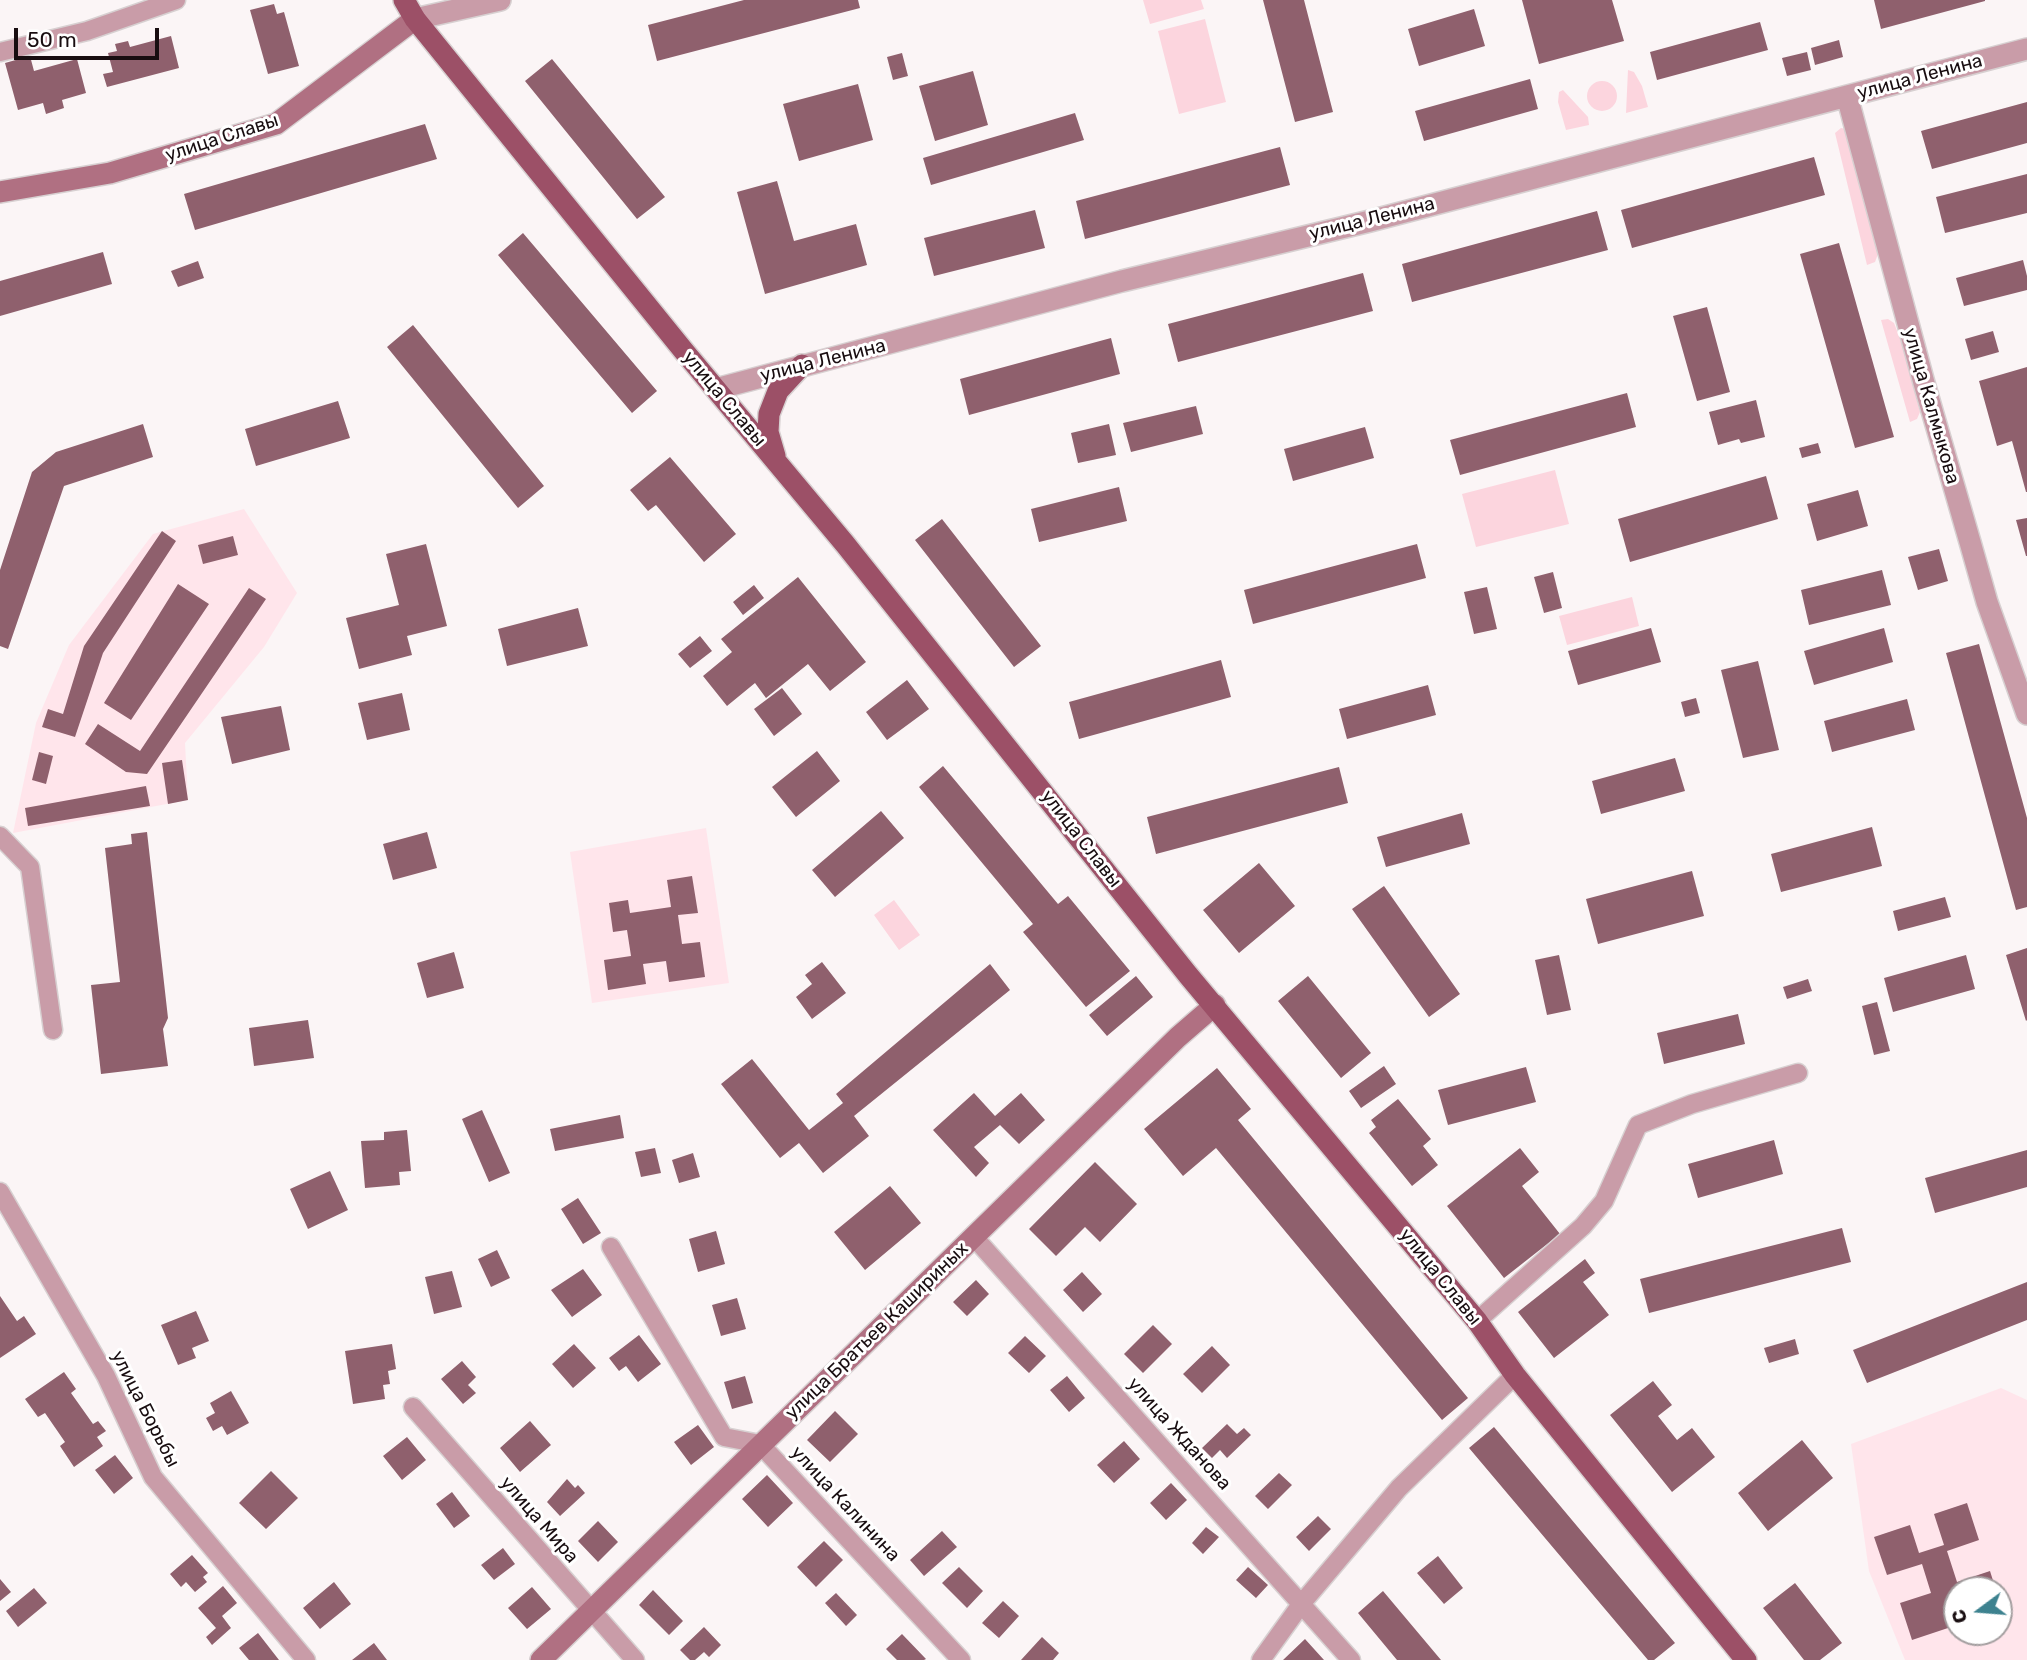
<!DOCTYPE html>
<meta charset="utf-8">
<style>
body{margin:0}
#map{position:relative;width:2027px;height:1660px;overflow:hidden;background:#fbf5f6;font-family:Rubik,sans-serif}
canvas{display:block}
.north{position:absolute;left:1943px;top:1576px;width:70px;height:70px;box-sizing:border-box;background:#fff;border:2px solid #a39e9f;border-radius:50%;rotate:254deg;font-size:19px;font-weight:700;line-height:28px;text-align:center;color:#180d10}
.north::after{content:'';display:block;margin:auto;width:24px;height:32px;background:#3d828f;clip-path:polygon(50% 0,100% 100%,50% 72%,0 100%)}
.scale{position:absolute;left:14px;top:28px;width:145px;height:32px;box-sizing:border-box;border:4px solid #180d10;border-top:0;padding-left:9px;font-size:21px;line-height:24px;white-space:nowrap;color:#180d10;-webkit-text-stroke:5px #fff;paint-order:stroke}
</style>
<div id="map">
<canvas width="2027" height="1660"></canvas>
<div class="north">С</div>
<div class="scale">50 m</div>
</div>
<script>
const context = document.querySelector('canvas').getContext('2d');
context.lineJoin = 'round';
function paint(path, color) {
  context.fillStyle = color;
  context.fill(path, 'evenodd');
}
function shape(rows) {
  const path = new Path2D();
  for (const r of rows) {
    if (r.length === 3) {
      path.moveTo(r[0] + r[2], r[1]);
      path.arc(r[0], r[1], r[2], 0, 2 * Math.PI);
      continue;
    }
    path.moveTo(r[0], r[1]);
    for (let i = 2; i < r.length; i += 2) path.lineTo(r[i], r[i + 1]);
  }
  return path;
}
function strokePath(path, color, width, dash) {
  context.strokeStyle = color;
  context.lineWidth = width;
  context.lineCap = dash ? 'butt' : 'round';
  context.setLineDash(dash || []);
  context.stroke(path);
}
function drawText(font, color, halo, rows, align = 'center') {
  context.font = font + ' Rubik,sans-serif';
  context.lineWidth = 6;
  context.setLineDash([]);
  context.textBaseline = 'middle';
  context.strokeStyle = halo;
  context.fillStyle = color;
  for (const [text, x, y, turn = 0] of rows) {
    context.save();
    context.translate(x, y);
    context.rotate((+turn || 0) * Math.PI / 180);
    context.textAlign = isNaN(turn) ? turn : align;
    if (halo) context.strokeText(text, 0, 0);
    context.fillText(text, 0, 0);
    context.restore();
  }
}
const built = shape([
 [244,509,297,593,264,647,185,743,188,800,13,833,36,723,69,645,153,534],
 [706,828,729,983,592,1003,570,852],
 [2001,1388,2027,1400,2027,1660,1905,1660,1869,1571,1851,1444],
 [1957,1590,1999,1590,1999,1632,1957,1632]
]);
const green = shape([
 [1143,0,1201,0,1204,9,1150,24],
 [1205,19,1226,102,1179,114,1158,31],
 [1628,70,1634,72,1642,86,1648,107,1626,113],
 [1602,96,15],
 [1563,90,1588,117,1589,125,1566,130,1558,102,1559,92],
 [1841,128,1846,129,1878,254,1875,262,1867,265,1835,133],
 [1888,319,1894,323,1901,341,1920,412,1917,419,1910,422,1881,320],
 [1555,470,1569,524,1476,547,1462,494],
 [1632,597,1639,626,1567,645,1559,616],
 [894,900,920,935,899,950,874,915]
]);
const building = shape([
 [744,0,858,0,860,8,657,61,648,25],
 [1263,0,1304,0,1333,112,1295,122],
 [1522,0,1612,0,1624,41,1539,64],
 [1874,0,1985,0,1985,1,1881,29],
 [274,4,277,14,284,12,299,66,268,74,250,10],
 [1474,9,1485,46,1419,66,1408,29],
 [1760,22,1768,50,1657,80,1650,52],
 [171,36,179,68,107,87,103,74,113,72,108,53,117,51,115,44,128,41,130,47],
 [1839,40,1843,57,1815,65,1811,48],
 [1807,52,1811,70,1787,76,1782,58],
 [902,53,908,76,893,80,887,57],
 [30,56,34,71,77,59,86,93,62,100,64,108,46,114,43,103,18,110,5,63],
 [552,59,665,197,637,219,525,81],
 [973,71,988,125,935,141,919,86],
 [1530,79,1538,109,1424,141,1415,111],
 [858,84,873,140,799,161,783,104],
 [2027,102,2027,143,1932,169,1921,131],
 [1075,113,1084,140,931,185,923,158],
 [425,124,437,159,195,230,184,194],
 [1280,147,1290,185,1085,239,1076,201],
 [1814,157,1825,195,1632,248,1621,210],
 [2027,174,2027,213,1945,233,1936,197],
 [777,181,794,241,856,224,867,265,765,294,737,192],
 [1035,210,1045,248,934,276,924,238],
 [1597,211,1608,250,1412,302,1402,264],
 [523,233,657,391,632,413,498,255],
 [1839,243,1894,437,1855,448,1800,254],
 [103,252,112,284,0,316,0,281],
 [2023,260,2027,276,2027,290,1964,306,1956,278],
 [198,261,204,278,178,287,171,271],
 [1363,273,1373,311,1178,362,1168,324],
 [1707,307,1730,392,1697,401,1673,316],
 [413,325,544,486,518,508,387,347],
 [1993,331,1999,352,1971,360,1965,339],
 [1111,338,1120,374,969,415,960,379],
 [2027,367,2027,492,2026,492,2012,441,1997,446,1979,381],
 [1627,393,1636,427,1460,475,1450,440],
 [1756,400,1765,437,1741,443,1739,439,1718,445,1709,412],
 [338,401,350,438,256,466,245,429],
 [1196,406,1203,434,1131,452,1123,423],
 [143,424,153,457,64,486,8,649,0,646,0,570,32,472,56,452],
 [1109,424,1116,455,1078,463,1071,433],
 [1365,427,1374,458,1293,481,1284,449],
 [1818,443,1821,453,1802,458,1799,448],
 [670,457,736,534,704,562,656,505,648,511,630,490],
 [1766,476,1778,519,1630,562,1618,519],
 [1119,487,1127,521,1039,542,1031,509],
 [1858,490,1868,526,1817,541,1807,504],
 [2027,518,2027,556,2026,556,2016,520],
 [942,519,1041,646,1014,667,915,540],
 [162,531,176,541,103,653,75,737,42,727,48,709,63,714,84,646],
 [233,536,238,555,203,564,198,545],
 [426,544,447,626,407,636,412,655,359,669,346,618,399,605,386,554],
 [1417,544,1426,578,1253,624,1244,590],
 [1939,549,1948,581,1918,590,1908,557],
 [1882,570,1891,605,1809,625,1801,590],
 [1553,572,1562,608,1544,613,1534,577],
 [798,577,866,662,830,691,808,664,766,698,755,683,727,706,703,676,732,652,721,639],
 [178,584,209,604,131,720,104,703],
 [754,585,764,598,743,615,733,602],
 [1487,587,1497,629,1474,634,1464,592],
 [249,588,266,599,147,774,126,772,85,744,98,724,140,751],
 [578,608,588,646,507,666,498,629],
 [1651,628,1661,662,1578,685,1568,651],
 [1884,628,1893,662,1814,685,1804,651],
 [700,636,712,651,690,668,678,654],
 [1979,644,2027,818,2027,907,2016,910,1946,653],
 [1221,660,1231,697,1079,739,1069,702],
 [1758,661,1779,750,1743,758,1721,670],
 [907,680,929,709,887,740,866,712],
 [1428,685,1436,715,1347,739,1339,709],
 [782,688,802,714,774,736,754,709],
 [402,693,410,730,367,740,358,703],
 [1696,698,1700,713,1685,717,1681,702],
 [1907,699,1915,730,1832,752,1824,721],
 [281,706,290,750,232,764,221,717],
 [817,751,840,781,796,817,772,787],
 [39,752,53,756,46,784,32,780],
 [1675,758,1685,791,1601,814,1592,781],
 [182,760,188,800,168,804,162,763],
 [943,766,1058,904,1068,896,1130,971,1086,1007,1023,932,1033,924,919,787],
 [1339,767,1348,803,1156,854,1147,817],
 [146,786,150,806,28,826,25,808],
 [881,811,904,838,835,897,812,870],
 [1462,813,1470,844,1386,867,1377,837],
 [1872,827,1882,866,1781,892,1771,854],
 [147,832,168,1018,163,1029,168,1066,101,1074,91,985,120,982,105,848,132,844,131,834],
 [427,832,437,868,393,880,383,844],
 [1259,863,1295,906,1239,953,1203,910],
 [1692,871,1704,916,1598,944,1586,899],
 [692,876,698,913,678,915,682,944,700,942,705,977,669,982,666,961,643,964,646,984,608,990,604,960,631,956,627,930,613,932,609,903,628,900,630,913,671,907,667,880],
 [1384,886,1460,994,1429,1017,1352,909],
 [1945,897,1951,917,1898,931,1893,911],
 [2027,948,2027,1020,2026,1021,2006,955],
 [454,952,464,988,427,998,417,963],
 [1559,955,1571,1010,1547,1015,1535,960],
 [1966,955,1975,989,1893,1012,1884,978],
 [822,962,846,993,812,1019,796,997,812,984,805,975],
 [990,964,1010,990,854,1116,869,1136,823,1173,799,1143,780,1158,721,1084,752,1059,809,1130,843,1103,836,1094],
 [1136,976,1153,997,1107,1036,1089,1015],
 [1308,976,1371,1053,1341,1078,1278,1001],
 [1808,979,1812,991,1787,999,1783,987],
 [1877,1002,1890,1051,1874,1055,1862,1006],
 [1738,1014,1745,1044,1664,1064,1657,1033],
 [308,1020,314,1058,254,1066,249,1028],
 [1384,1066,1396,1084,1361,1108,1349,1091],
 [1526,1067,1536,1102,1448,1125,1438,1090],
 [1217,1068,1251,1109,1238,1120,1468,1398,1442,1420,1216,1148,1183,1176,1144,1129],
 [974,1093,995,1116,1021,1093,1045,1120,1019,1144,1000,1125,974,1147,989,1163,976,1177,933,1130],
 [1398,1099,1431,1139,1423,1146,1438,1165,1412,1186,1369,1133,1376,1127,1371,1120],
 [482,1110,510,1173,489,1182,462,1119],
 [620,1115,624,1138,555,1151,550,1129],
 [407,1130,411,1171,399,1172,400,1185,365,1188,361,1141,384,1140,384,1132],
 [1774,1140,1783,1174,1698,1198,1688,1164],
 [655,1148,661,1173,641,1177,635,1152],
 [1520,1148,1539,1172,1522,1186,1560,1234,1504,1278,1447,1206],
 [2027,1150,2027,1187,1935,1213,1925,1178],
 [693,1153,700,1177,679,1183,672,1160],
 [1095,1162,1137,1204,1100,1242,1085,1227,1056,1256,1029,1229],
 [330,1171,348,1210,308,1229,290,1189],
 [890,1186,921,1223,865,1270,834,1232],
 [578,1198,601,1233,583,1244,561,1209],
 [1842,1228,1851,1262,1649,1313,1640,1279],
 [716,1231,725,1264,698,1272,689,1239],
 [497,1250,510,1278,491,1287,478,1259],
 [1585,1259,1595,1273,1583,1282,1609,1315,1554,1358,1518,1312],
 [583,1269,602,1295,572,1317,551,1290],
 [452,1271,462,1307,434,1314,425,1277],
 [1082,1272,1102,1294,1083,1312,1063,1290],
 [976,1280,989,1294,967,1316,953,1302],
 [2027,1282,2027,1320,1867,1383,1853,1350],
 [0,1296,17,1321,24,1316,36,1334,0,1358],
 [737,1298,746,1329,721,1336,712,1305],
 [196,1311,209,1341,192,1348,196,1358,178,1365,161,1325],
 [1153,1325,1172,1344,1143,1373,1124,1354],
 [639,1335,661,1364,638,1382,626,1366,619,1371,609,1358],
 [1025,1336,1046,1356,1029,1373,1008,1353],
 [1795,1339,1799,1354,1769,1363,1764,1348],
 [392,1344,396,1369,388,1371,390,1384,383,1385,385,1399,353,1404,345,1351],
 [574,1344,596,1368,573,1388,552,1364],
 [1212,1346,1230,1365,1202,1393,1183,1374],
 [462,1361,476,1377,468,1385,476,1393,463,1404,441,1379],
 [64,1372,76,1389,71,1393,93,1424,98,1421,106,1431,97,1437,103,1446,74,1467,60,1446,65,1442,45,1413,38,1417,25,1399],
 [745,1376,753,1403,732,1409,724,1382],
 [1067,1376,1085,1398,1069,1412,1050,1390],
 [1653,1381,1672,1405,1658,1416,1677,1440,1692,1428,1715,1457,1672,1492,1610,1415],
 [231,1391,249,1423,227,1435,222,1426,213,1431,206,1418,215,1413,210,1403],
 [835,1411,858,1434,830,1462,807,1440],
 [530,1421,551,1445,520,1472,500,1448],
 [1227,1424,1237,1434,1244,1428,1251,1435,1227,1458,1220,1450,1212,1458,1202,1448],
 [698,1425,714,1447,691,1465,674,1442],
 [1494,1427,1675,1643,1654,1660,1648,1660,1469,1448],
 [407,1437,426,1460,402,1480,383,1456],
 [1802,1440,1833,1478,1768,1531,1738,1493],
 [1124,1441,1140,1459,1114,1483,1097,1465],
 [115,1455,133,1478,114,1494,95,1470],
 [271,1471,298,1498,266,1529,239,1503],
 [1279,1473,1292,1485,1268,1509,1255,1496],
 [767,1475,793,1503,768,1527,742,1499],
 [567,1479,575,1488,578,1485,585,1493,560,1516,547,1502],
 [1171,1483,1187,1500,1166,1520,1150,1503],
 [452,1492,470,1516,454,1528,436,1504],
 [1967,1503,1979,1540,1947,1551,1957,1582,1990,1571,1996,1590,1957,1590,1957,1615,1948,1618,1951,1627,1912,1640,1900,1603,1931,1593,1922,1564,1887,1575,1874,1537,1910,1525,1919,1553,1944,1545,1934,1514],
 [1318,1516,1331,1529,1309,1551,1296,1537],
 [598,1521,618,1542,598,1562,578,1541],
 [1206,1527,1219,1537,1203,1554,1192,1543],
 [942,1531,957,1547,924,1576,910,1560],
 [824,1541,843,1560,816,1587,797,1567],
 [503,1548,515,1564,494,1580,481,1565],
 [192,1555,208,1573,203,1577,207,1582,195,1592,186,1582,181,1587,170,1574],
 [1438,1556,1463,1588,1444,1604,1417,1573],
 [959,1567,983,1591,967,1608,942,1583],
 [1248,1567,1268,1585,1256,1598,1236,1580],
 [0,1579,11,1592,0,1601],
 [334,1582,351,1604,320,1629,303,1608],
 [1795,1583,1842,1643,1820,1660,1804,1660,1763,1608],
 [223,1586,237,1603,222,1616,231,1628,212,1645,206,1637,216,1628,198,1608],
 [532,1587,551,1609,527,1629,508,1608],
 [34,1588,47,1603,18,1627,6,1611],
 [653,1590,683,1621,669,1635,639,1605],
 [1383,1591,1441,1660,1397,1660,1358,1613],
 [836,1593,857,1615,846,1626,825,1603],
 [1003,1601,1019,1616,999,1638,982,1623],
 [704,1627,721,1645,709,1657,704,1652,695,1660,690,1660,680,1650],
 [258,1633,279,1660,249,1660,239,1648],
 [902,1634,926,1659,924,1660,897,1660,886,1649],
 [1042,1637,1059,1653,1053,1660,1021,1660],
 [1305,1639,1324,1660,1283,1660],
 [374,1643,387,1660,352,1660]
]);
const minor = shape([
 [0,52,87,31,176,0],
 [0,836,30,867,53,1030],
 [0,1192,106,1376,153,1477,306,1660],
 [974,1237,1351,1660],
 [611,1247,724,1437,760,1444,961,1660],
 [1477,1321,1583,1226,1604,1201,1638,1125,1692,1104,1798,1073],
 [413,1407,635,1660],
 [1261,1660,1302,1603,1399,1488,1515,1375]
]);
const tertiary = shape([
 [415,19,500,0],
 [1847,96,1924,383,1970,542,1987,602,2027,714],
 [716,389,1122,281,1370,221,2027,49]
]);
const secondary = shape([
 [0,192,110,173,276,124,415,19],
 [541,1660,1178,1037,1215,1005]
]);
const primary = shape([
 [404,0,415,19,683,350,845,544,1188,975,1477,1321,1515,1375,1746,1660],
 [775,456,768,432,769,414,778,391,802,365]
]);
const streetNames = [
 ["улица Ленина",1920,77,-15],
 ["улица Славы",222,138,-18],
 ["улица Ленина",1372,219,-14],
 ["улица Ленина",823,361,-14],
 ["улица Славы",724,399,50],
 ["улица Калмыкова",1931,406,74],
 ["улица Славы",1081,839,52],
 ["улица Славы",1440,1277,51],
 ["улица Братьев Кашириных",877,1331,-44],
 ["улица Борьбы",145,1409,63],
 ["улица Жданова",1179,1434,48],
 ["улица Калинина",845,1504,47],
 ["улица Мира",539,1520,49]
];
paint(built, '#ffe5eb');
paint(green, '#fcd5de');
paint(building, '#8f606d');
strokePath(minor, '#d7d0d1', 21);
strokePath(tertiary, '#d7d0d1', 24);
strokePath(secondary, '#d7d0d1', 24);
strokePath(primary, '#d7d0d1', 24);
strokePath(minor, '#c99ca8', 18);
strokePath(tertiary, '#c99ca8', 21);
strokePath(secondary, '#b07082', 21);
strokePath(primary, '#9c5067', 21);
drawText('19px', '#180d10', '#fff', streetNames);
</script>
